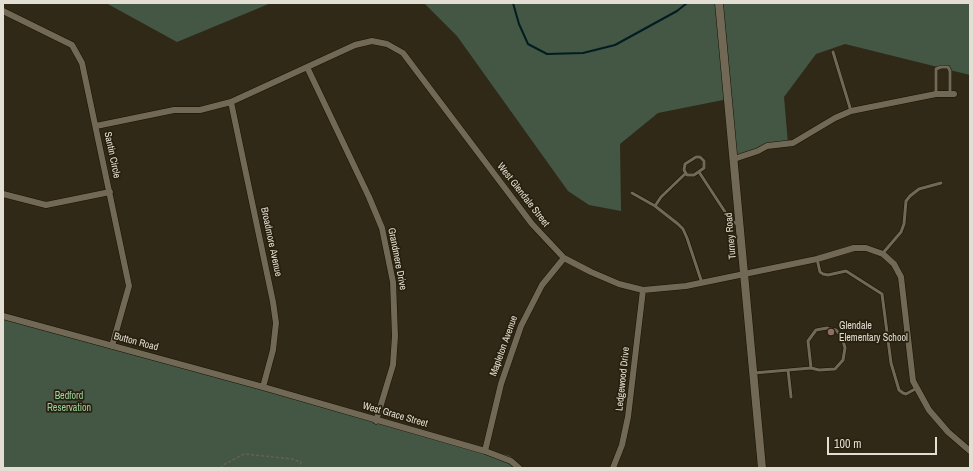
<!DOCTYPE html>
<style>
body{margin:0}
#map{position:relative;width:973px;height:471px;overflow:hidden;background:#312917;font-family:"Archivo Narrow",sans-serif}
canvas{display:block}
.frame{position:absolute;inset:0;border:4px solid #e3ded3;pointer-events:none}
.scale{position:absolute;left:827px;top:437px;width:110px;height:18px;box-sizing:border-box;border:2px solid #e3ded3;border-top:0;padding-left:5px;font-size:12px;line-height:14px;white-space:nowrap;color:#e3ded3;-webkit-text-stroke:3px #27200e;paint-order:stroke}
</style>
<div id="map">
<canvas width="973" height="471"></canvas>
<div class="frame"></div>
<div class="scale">100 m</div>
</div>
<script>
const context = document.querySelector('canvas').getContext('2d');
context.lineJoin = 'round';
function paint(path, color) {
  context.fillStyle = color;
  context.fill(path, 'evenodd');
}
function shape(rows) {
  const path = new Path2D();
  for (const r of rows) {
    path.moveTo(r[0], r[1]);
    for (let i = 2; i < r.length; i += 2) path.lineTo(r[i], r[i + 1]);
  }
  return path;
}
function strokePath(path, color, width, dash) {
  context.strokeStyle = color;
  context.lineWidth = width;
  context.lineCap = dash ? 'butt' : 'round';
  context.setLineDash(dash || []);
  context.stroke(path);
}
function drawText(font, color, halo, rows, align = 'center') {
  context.font = font + ' "Archivo Narrow",sans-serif';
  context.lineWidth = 3.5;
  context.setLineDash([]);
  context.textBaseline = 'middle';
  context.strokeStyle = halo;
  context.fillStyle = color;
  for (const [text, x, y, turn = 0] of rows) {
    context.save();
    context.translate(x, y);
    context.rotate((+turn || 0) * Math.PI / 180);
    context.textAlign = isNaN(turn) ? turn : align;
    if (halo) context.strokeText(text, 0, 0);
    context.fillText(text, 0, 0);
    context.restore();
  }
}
const green = shape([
 [106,3,271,3,177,42],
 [424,3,970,3,970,75,845,44,816,54,784,97,788,144,767,146,734,159,728,99,658,113,620,144,621,211,589,205,568,191,457,36],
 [3,314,510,456,522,468,3,468]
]);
const stream = shape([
 [513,3,519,24,528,44,547,54,583,53,615,45,677,11,687,3]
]);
const path = shape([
 [220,468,225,464,244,454,292,459,301,462,300,468]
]);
const service = shape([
 [833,52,851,111],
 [936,94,936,69,941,67,948,67,950,71,950,94],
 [696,157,700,157,704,161,704,168,694,175,687,175,684,170,685,164,696,157],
 [699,172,731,221,738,224],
 [632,193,655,206,678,224,683,229,687,238,702,283],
 [655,206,661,197,686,173],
 [883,253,901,232,904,224,906,201,910,196,919,189,941,183],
 [817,259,820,272,823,274,828,275,846,271,882,294,891,363,899,390,903,393,906,394,917,388],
 [788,370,791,397],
 [754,373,811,368,819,370,835,369,843,360,845,348,842,337,836,330,827,328,816,330,808,341,811,368]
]);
const minor = shape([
 [3,11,72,45,82,63,129,286,112,346],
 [307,67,369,197,382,228,393,282,395,336,393,365,376,421],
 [231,102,273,302,276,323,273,350,263,387],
 [96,126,174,110,200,110,231,102,355,45,372,41,387,44,403,53,532,224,564,258,591,272,619,284,643,290,686,286,817,259,854,248,866,248,883,254,894,264,901,277,913,381,929,410,948,432,970,451],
 [734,159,758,151,767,146,793,143,835,118,851,111,936,94,954,94],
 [3,194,46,205,110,192],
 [3,316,263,387,485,451,511,461,519,468],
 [485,451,501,384,521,326,542,285,564,258],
 [613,468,622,445,628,417,643,290]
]);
const tertiary = shape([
 [719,3,762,468]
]);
const markers = [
 [831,332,4,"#8d6e63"]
];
const streetNames = [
 ["Santin Circle",112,155,78],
 ["West Glendale Street",523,195,52],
 ["Turney Road",731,236,-95],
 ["Broadmore Avenue",271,242,78],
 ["Grandmere Drive",397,259,79],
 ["Button Road",136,342,15],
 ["Mapleton Avenue",504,346,-70],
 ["Ledgewood Drive",623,379,-84],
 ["West Grace Street",395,415,16]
];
const poiNames = [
 ["Glendale",839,326],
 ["Elementary School",839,338]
];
const parkNames = [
 ["Bedford",69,396],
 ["Reservation",69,408]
];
paint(green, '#445745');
strokePath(stream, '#011d21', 2);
strokePath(service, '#181203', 4);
strokePath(minor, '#181203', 7);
strokePath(tertiary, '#181203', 9);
strokePath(path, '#676050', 1.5, [3, 2]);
strokePath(service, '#716955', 3);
strokePath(minor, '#716955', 6);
strokePath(tertiary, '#716955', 8);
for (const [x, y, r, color] of markers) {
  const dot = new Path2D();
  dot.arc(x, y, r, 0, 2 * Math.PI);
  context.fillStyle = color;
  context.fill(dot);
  strokePath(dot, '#27200e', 1.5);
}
drawText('10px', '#e3ded3', '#27200e', streetNames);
drawText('10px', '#e3ded3', '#27200e', poiNames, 'left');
drawText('10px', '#9dd3a0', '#27200e', parkNames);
</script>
